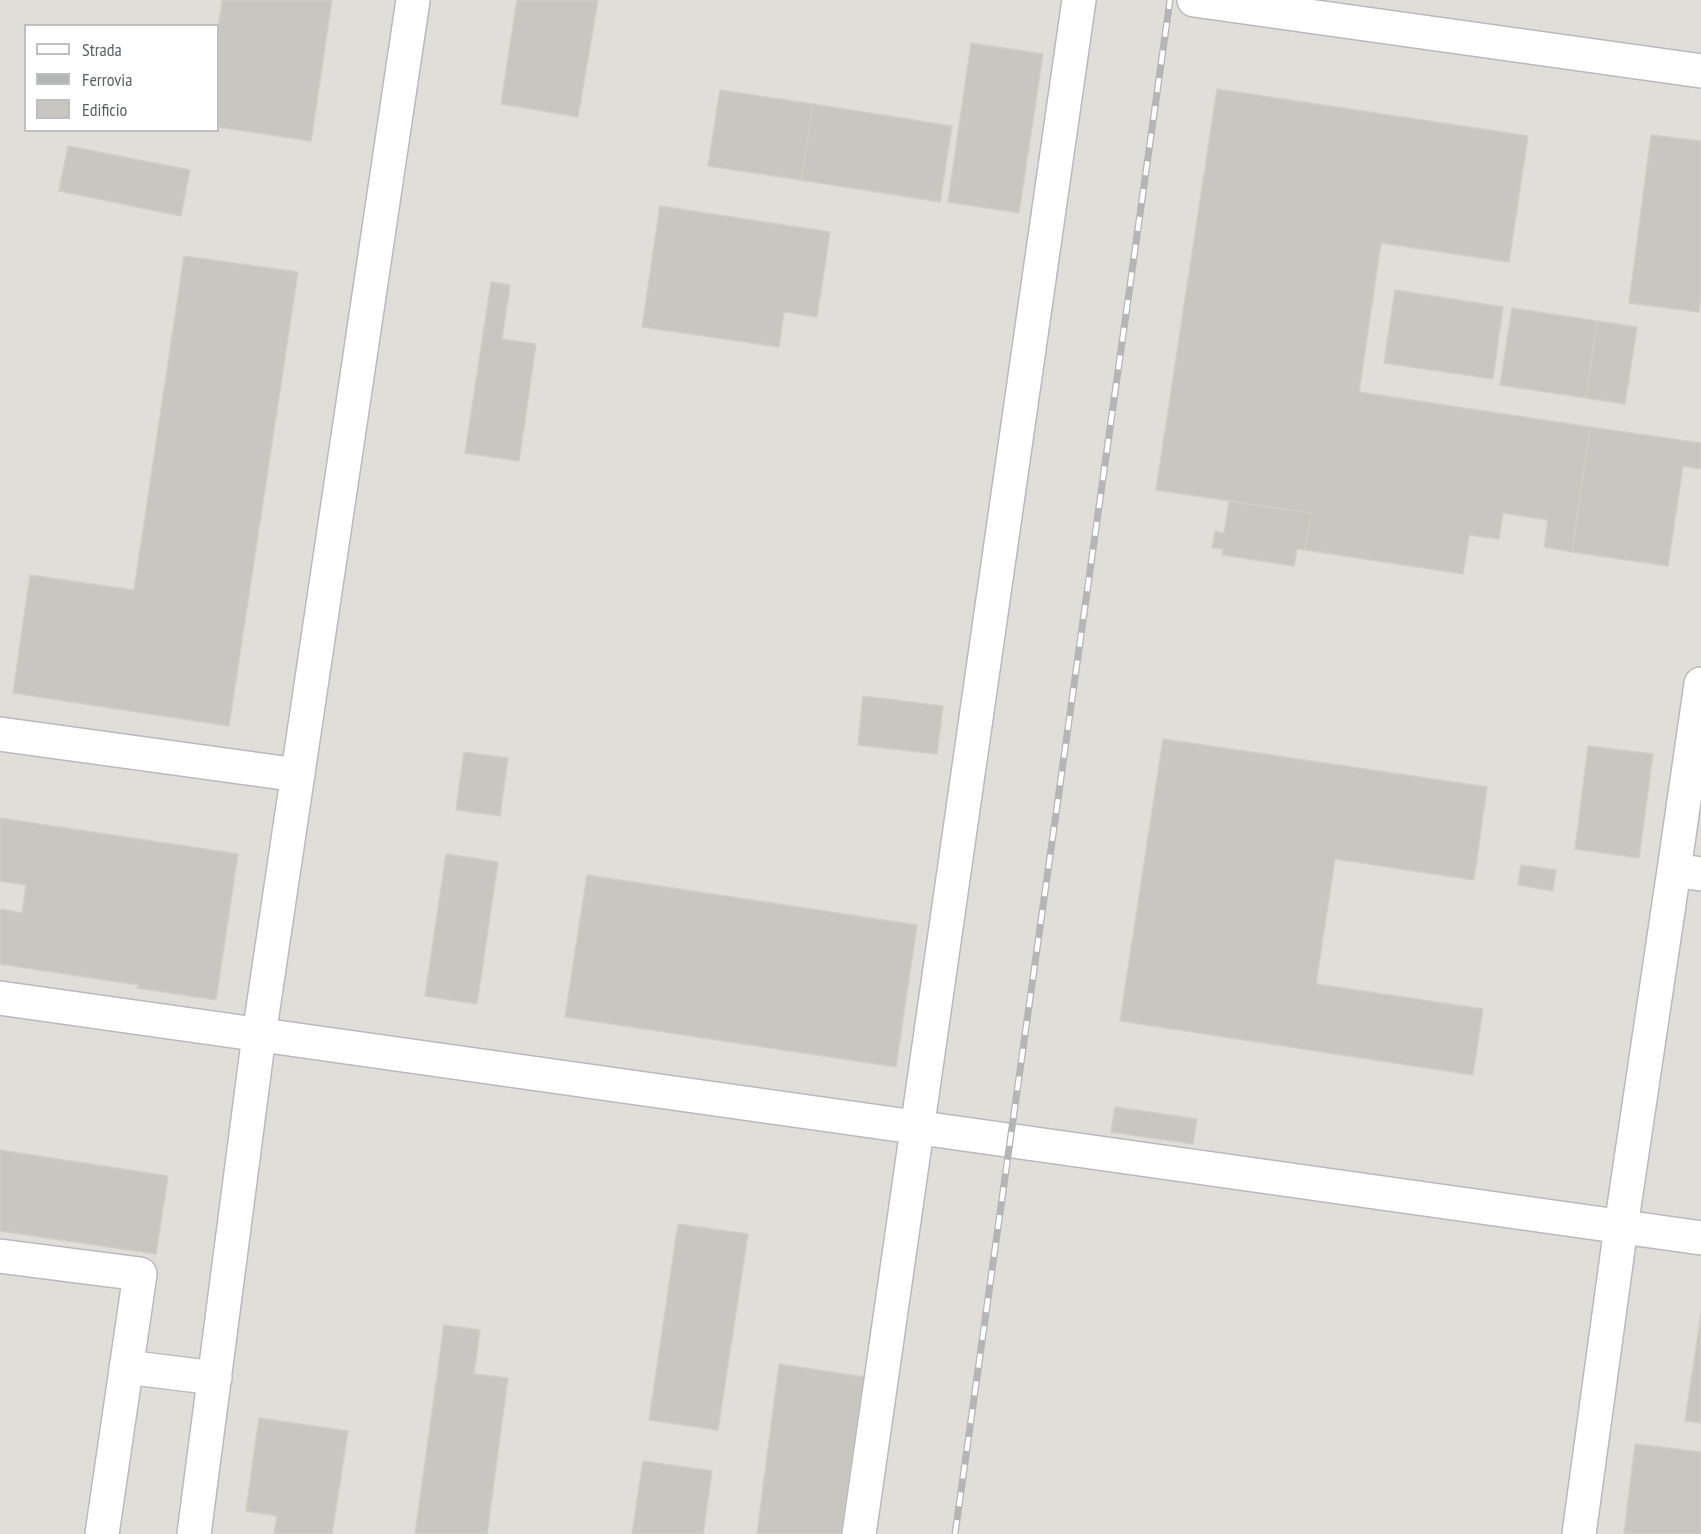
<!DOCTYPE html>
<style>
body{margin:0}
#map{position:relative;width:1701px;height:1534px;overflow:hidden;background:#edece3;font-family:"PT Sans Narrow",sans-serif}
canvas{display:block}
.legend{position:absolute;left:24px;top:24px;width:195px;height:108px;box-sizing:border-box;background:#fff;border:2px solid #bdbfc1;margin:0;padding:8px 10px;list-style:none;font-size:18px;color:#5b5e63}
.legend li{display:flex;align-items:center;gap:12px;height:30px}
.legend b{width:30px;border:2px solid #bdbfc1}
</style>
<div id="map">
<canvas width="1701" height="1534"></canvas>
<ul class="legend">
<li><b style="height:8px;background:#fff"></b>Strada</li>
<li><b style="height:8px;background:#b4b5b5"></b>Ferrovia</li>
<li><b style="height:16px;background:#c8c6c0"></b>Edificio</li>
</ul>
</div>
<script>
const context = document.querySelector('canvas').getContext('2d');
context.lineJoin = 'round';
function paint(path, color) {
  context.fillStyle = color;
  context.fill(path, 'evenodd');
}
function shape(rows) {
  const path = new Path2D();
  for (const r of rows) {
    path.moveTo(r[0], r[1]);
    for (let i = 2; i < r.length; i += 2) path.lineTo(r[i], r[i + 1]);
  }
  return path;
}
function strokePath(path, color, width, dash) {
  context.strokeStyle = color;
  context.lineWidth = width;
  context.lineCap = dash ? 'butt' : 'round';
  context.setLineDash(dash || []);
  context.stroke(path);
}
const industrial = shape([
 [0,0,1701,0,1701,1534,0,1534],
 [26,26,218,26,218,130,26,130]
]);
const building = shape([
 [222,0,332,0,311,141,218,127,218,30,222,0],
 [517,0,598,0,578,117,501,104,517,0],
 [971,43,1043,54,1019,213,948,202,971,43],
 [1217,89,1528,136,1509,262,1381,243,1359,392,1590,427,1572,552,1544,547,1548,520,1503,513,1499,539,1469,535,1463,574,1305,550,1311,513,1156,490,1217,89],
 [720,90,813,104,801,180,708,166,720,90],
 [813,104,952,126,940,202,801,180,813,104],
 [1651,135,1701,141,1701,297,1699,312,1629,303,1651,135],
 [68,146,190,170,181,216,59,191,68,146],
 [660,206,830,232,817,317,784,312,779,347,642,327,660,206],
 [184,256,298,272,229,726,13,693,30,575,134,590,184,256],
 [491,282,510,285,502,339,536,344,519,461,465,453,491,282],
 [1395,290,1503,307,1493,379,1384,363,1395,290],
 [1512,308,1597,321,1586,398,1500,385,1512,308],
 [1597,321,1637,327,1625,404,1586,398,1597,321],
 [1590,427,1701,443,1701,469,1683,466,1668,566,1572,552,1590,427],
 [1229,501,1311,513,1305,550,1297,549,1294,566,1222,555,1223,549,1212,548,1215,531,1224,533,1229,501],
 [863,696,943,706,937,754,858,745,863,696],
 [1163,739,1487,787,1474,880,1335,859,1316,984,1483,1009,1473,1075,1120,1021,1163,739],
 [1588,746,1653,754,1639,858,1575,849,1588,746],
 [464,752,508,758,500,816,456,810,464,752],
 [0,818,238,854,216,1000,137,988,138,985,0,964,0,909,22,913,26,885,0,881,0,818],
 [446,854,498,862,477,1004,425,996,446,854],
 [1521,865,1556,870,1553,891,1518,885,1521,865],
 [587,875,917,925,896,1067,565,1017,587,875],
 [1115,1107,1197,1119,1193,1144,1111,1132,1115,1107],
 [0,1150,168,1176,156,1254,0,1231,0,1150],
 [678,1224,748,1234,718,1430,649,1420,678,1224],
 [1701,1314,1701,1423,1685,1421,1701,1314],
 [444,1325,480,1330,474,1374,508,1378,487,1534,415,1534,444,1325],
 [779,1364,864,1377,841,1534,757,1534,779,1364],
 [259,1418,348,1431,332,1534,274,1534,277,1516,246,1511,259,1418],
 [1635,1444,1701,1452,1701,1534,1624,1534,1635,1444],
 [643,1461,712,1471,703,1534,632,1534,643,1461]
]);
const minor = shape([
 [1194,0,1701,71],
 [0,734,298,775],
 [1674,870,1701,684],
 [0,998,1701,1238],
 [0,1256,140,1274,102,1534],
 [126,1367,215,1378],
 [194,1534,259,1035,413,0],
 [859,1534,1079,0],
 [1579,1534,1621,1227,1674,870,1701,874]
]);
const rail = shape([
 [955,1534,1170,0]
]);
paint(industrial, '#dfded8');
paint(building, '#c8c6c0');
strokePath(building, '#d2cec2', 1.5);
strokePath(minor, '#b8babf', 36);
strokePath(minor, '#fff', 33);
strokePath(rail, '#b4b5b5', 7);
strokePath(rail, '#fff', 4.5, [14]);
</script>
